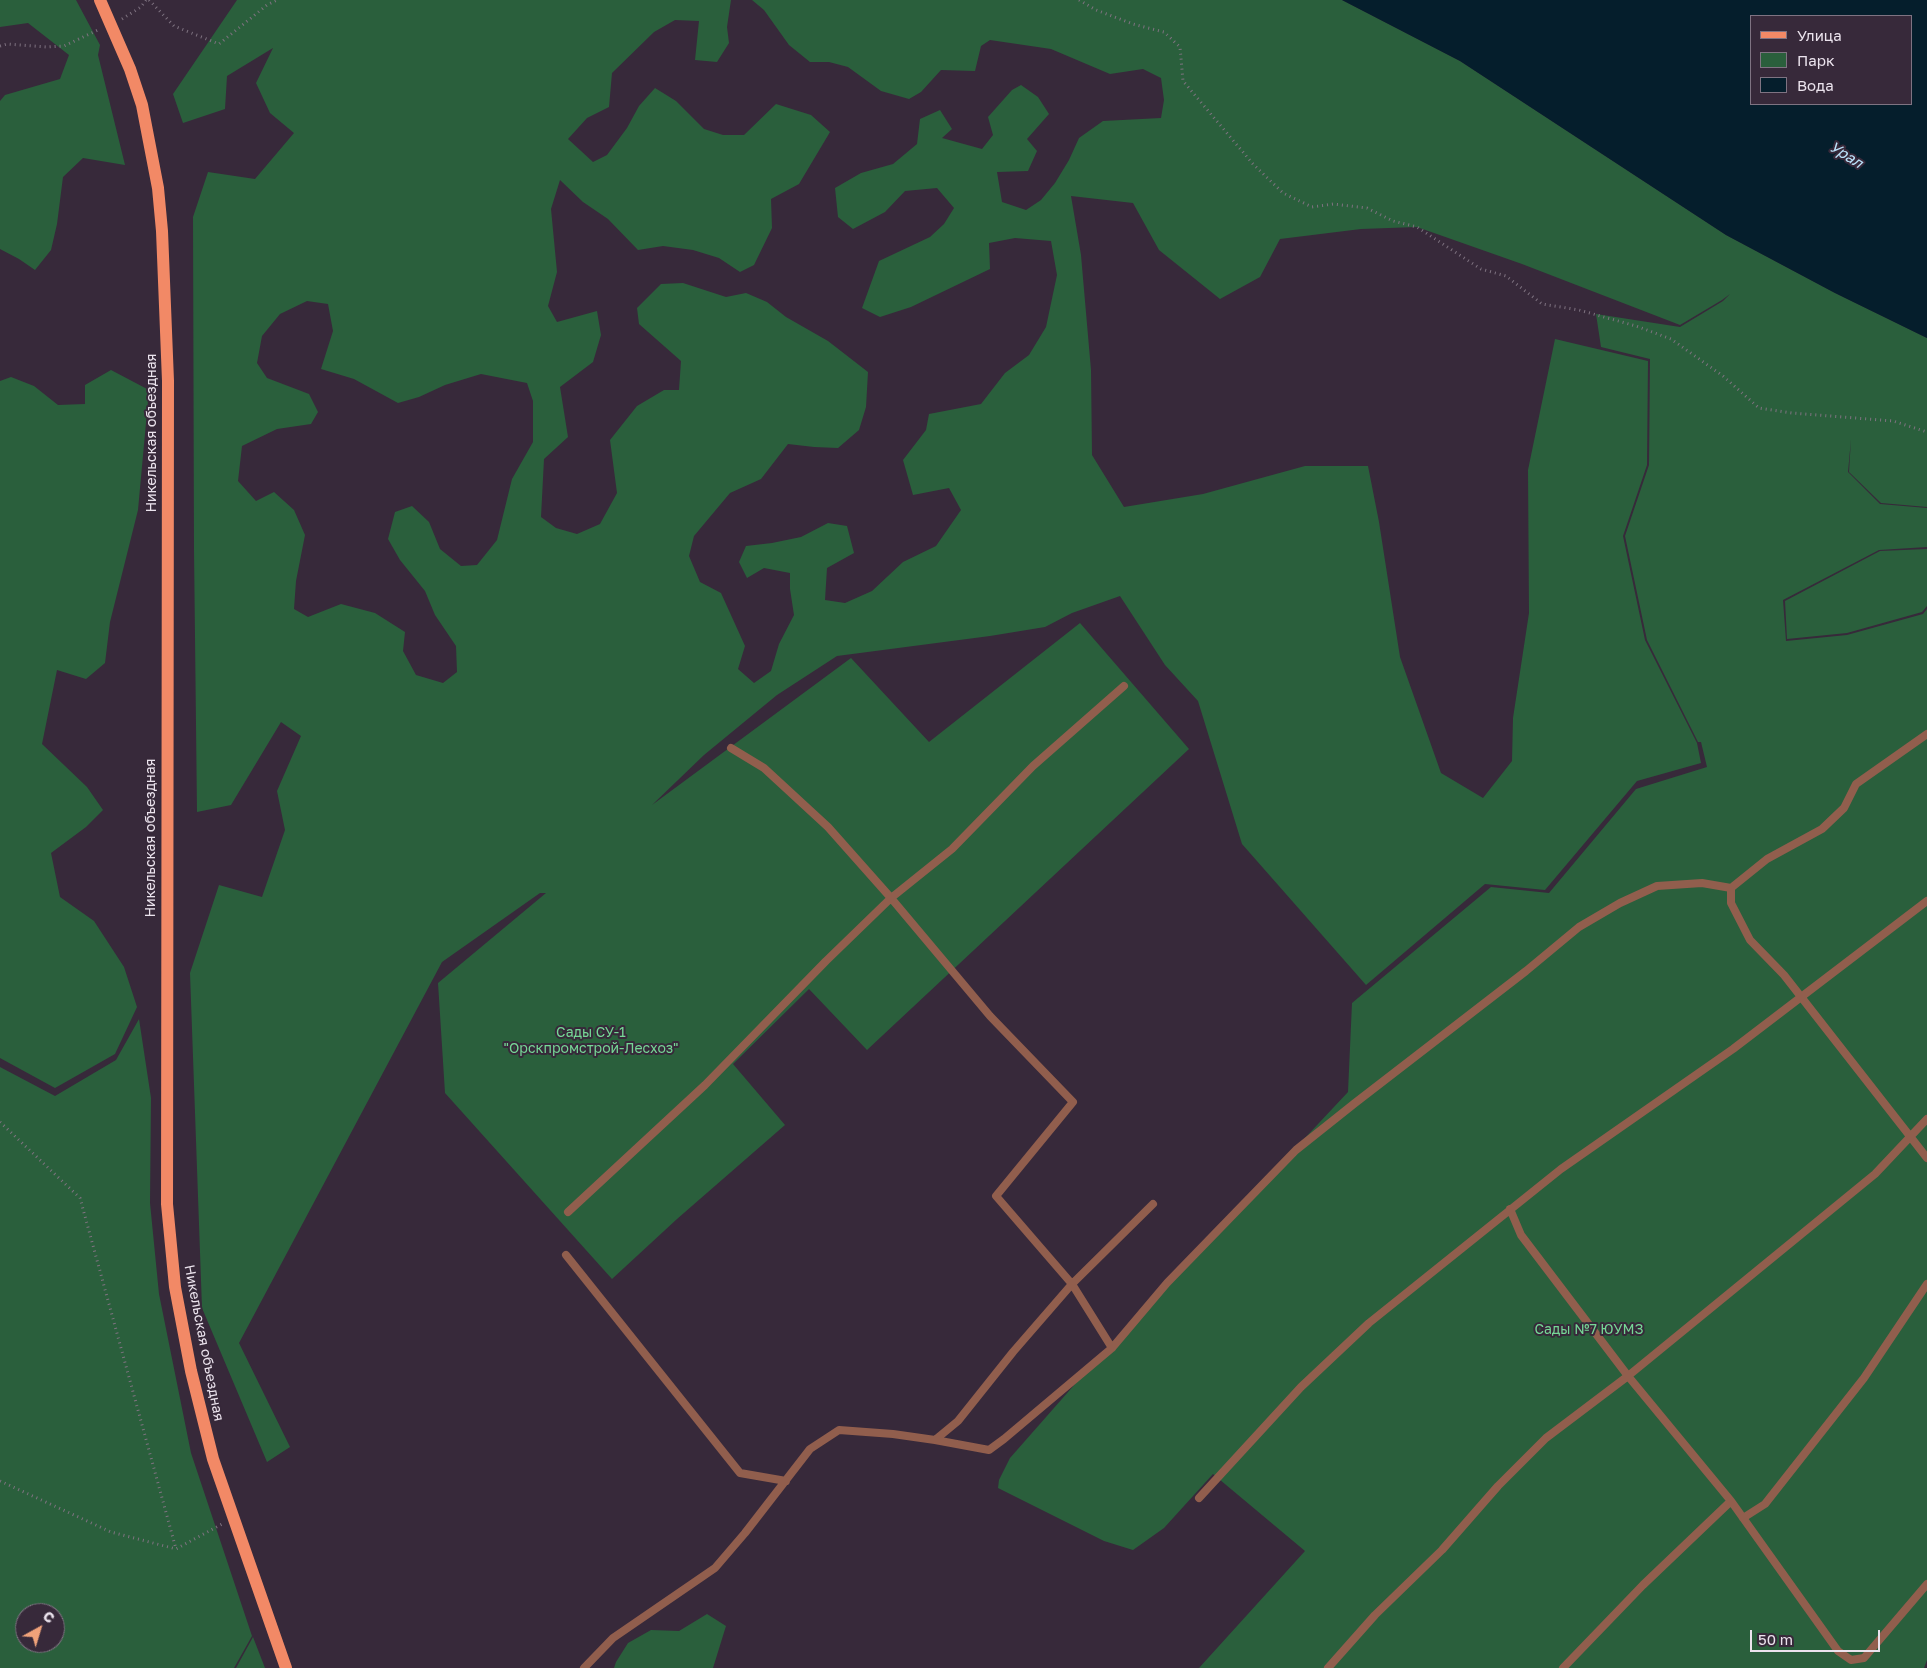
<!DOCTYPE html>
<meta charset="utf-8">
<style>
body{margin:0}
#map{position:relative;width:1927px;height:1668px;overflow:hidden;background:#37293a;font-family:"Golos Text",sans-serif}
canvas{display:block}
.legend{position:absolute;left:1750px;top:15px;width:162px;height:90px;box-sizing:border-box;background:#37293a;border:1px solid #7f7382;margin:0;padding:6px 9px;list-style:none;font-size:15px;color:#ebe3ed}
.legend li{display:flex;align-items:center;gap:10px;height:25px}
.legend b{width:25px;border:1px solid #7f7382}
.north{position:absolute;left:15px;top:1603px;width:50px;height:50px;box-sizing:border-box;background:#37293a;border:1px solid #7f7382;border-radius:50%;rotate:39deg;font-size:14px;font-weight:700;line-height:20px;text-align:center;color:#ebe3ed}
.north::after{content:'';display:block;margin:auto;width:18px;height:22px;background:#f0a27a;clip-path:polygon(50% 0,100% 100%,50% 72%,0 100%)}
.scale{position:absolute;left:1750px;top:1630px;width:130px;height:22px;box-sizing:border-box;border:2px solid #ebe3ed;border-top:0;padding-left:6px;font-size:15px;line-height:18px;white-space:nowrap;color:#ebe3ed;-webkit-text-stroke:4px #37293a;paint-order:stroke}
</style>
<div id="map">
<canvas width="1927" height="1668"></canvas>
<ul class="legend">
<li><b style="height:6px;background:#f28966"></b>Улица</li>
<li><b style="height:14px;background:#2a5f3c"></b>Парк</li>
<li><b style="height:14px;background:#051e2c"></b>Вода</li>
</ul>
<div class="north">С</div>
<div class="scale">50 m</div>
</div>
<script>
const context = document.querySelector('canvas').getContext('2d');
context.lineJoin = 'round';
function paint(path, color) {
  context.fillStyle = color;
  context.fill(path, 'evenodd');
}
function shape(rows) {
  const path = new Path2D();
  for (const r of rows) {
    path.moveTo(r[0], r[1]);
    for (let i = 2; i < r.length; i += 2) path.lineTo(r[i], r[i + 1]);
  }
  return path;
}
function strokePath(path, color, width, dash) {
  context.strokeStyle = color;
  context.lineWidth = width;
  context.lineCap = dash ? 'butt' : 'round';
  context.setLineDash(dash || []);
  context.stroke(path);
}
function drawText(font, color, halo, rows, align = 'center') {
  context.font = font + ' "Golos Text",sans-serif';
  context.lineWidth = 4;
  context.setLineDash([]);
  context.textBaseline = 'middle';
  context.strokeStyle = halo;
  context.fillStyle = color;
  for (const [text, x, y, turn = 0] of rows) {
    context.save();
    context.translate(x, y);
    context.rotate((+turn || 0) * Math.PI / 180);
    context.textAlign = isNaN(turn) ? turn : align;
    if (halo) context.strokeText(text, 0, 0);
    context.fillText(text, 0, 0);
    context.restore();
  }
}
const green = shape([
 [0,0,76,0,100,45,98,55,125,165,83,158,63,177,57,224,51,250,35,270,19,259,0,249,0,101,5,95,60,79,69,55,28,23,0,27],
 [237,0,731,0,727,27,729,43,717,62,695,60,699,21,675,20,654,32,612,73,609,107,587,118,568,139,593,162,607,155,627,128,639,106,655,88,676,101,704,129,723,135,744,135,776,104,811,115,830,132,799,184,771,199,772,228,754,265,740,272,719,258,693,250,663,246,638,250,608,219,583,202,560,180,551,209,557,272,548,306,557,322,597,311,601,335,593,362,560,387,568,437,544,459,541,517,556,528,577,534,600,524,617,493,610,440,637,406,664,390,679,390,681,361,639,324,637,308,661,284,683,283,726,297,746,293,767,302,786,317,828,341,868,372,866,407,859,430,838,448,814,447,788,444,761,479,730,493,694,536,689,556,700,582,721,593,745,646,738,669,754,683,771,671,779,644,794,615,790,589,790,573,764,568,747,578,739,562,746,546,772,543,801,537,828,523,847,526,854,553,827,568,825,600,845,603,872,591,903,562,936,546,961,510,949,488,913,495,903,460,926,430,929,414,981,404,1005,373,1029,355,1046,327,1057,275,1051,241,1015,238,989,243,990,269,911,307,880,317,862,308,879,261,930,237,944,224,954,208,937,188,905,191,885,212,853,229,838,217,835,188,861,173,893,164,917,144,920,119,940,110,952,129,942,138,982,149,993,135,988,117,1012,90,1021,85,1038,97,1049,114,1027,139,1037,151,1028,171,997,172,1002,202,1026,210,1041,200,1055,183,1069,160,1079,138,1103,121,1161,118,1164,100,1161,78,1143,69,1110,74,1051,49,990,40,981,46,975,71,941,70,921,92,909,99,881,91,848,67,829,62,810,62,789,45,764,10,752,0,1342,0,1460,61,1726,235,1835,293,1927,338,1927,507,1881,503,1849,472,1851,439,1848,472,1880,504,1927,508,1927,547,1879,550,1783,600,1786,641,1847,635,1923,614,1927,609,1927,1660,1924,1668,1199,1668,1305,1551,1213,1474,1164,1528,1133,1550,1104,1541,998,1488,999,1480,1010,1458,1083,1375,1348,1092,1352,1003,1491,887,1549,893,1636,789,1707,767,1701,742,1698,742,1647,640,1625,536,1649,465,1650,359,1601,347,1596,314,1680,327,1723,301,1730,294,1722,300,1680,325,1522,264,1417,227,1361,229,1280,239,1260,277,1220,299,1159,250,1133,203,1071,196,1081,255,1091,370,1092,455,1124,507,1203,494,1305,466,1368,466,1379,522,1400,657,1441,773,1483,798,1512,761,1513,718,1529,613,1528,470,1555,339,1648,361,1647,465,1623,536,1645,640,1697,743,1701,763,1637,781,1545,890,1485,884,1366,985,1242,844,1198,701,1165,665,1120,596,1072,613,1045,627,990,636,837,656,777,695,704,755,652,805,851,658,929,742,1080,623,1189,749,867,1050,809,989,733,1064,785,1125,677,1219,612,1279,445,1093,438,983,546,893,540,893,442,962,239,1343,290,1447,267,1462,202,1308,190,973,219,885,262,897,285,830,277,791,301,736,281,722,231,805,197,812,194,550,193,217,208,172,255,179,294,133,270,113,256,83,273,48,227,76,225,109,183,123,173,94],
 [307,301,328,304,333,331,321,369,354,379,398,403,419,397,445,385,481,374,527,383,533,401,533,442,512,479,497,540,477,565,461,566,440,549,429,522,412,506,395,512,388,539,400,560,425,591,435,615,456,646,457,672,443,683,416,675,403,651,405,632,375,613,341,604,308,617,294,609,296,581,305,535,294,510,274,492,256,501,238,481,242,446,277,429,311,424,318,412,309,394,267,378,257,363,262,336,280,314],
 [111,370,149,390,138,510,110,622,105,663,86,679,57,670,42,744,87,787,103,810,86,827,51,853,60,897,94,921,124,967,137,1007,115,1054,55,1088,0,1058,0,381,11,377,34,386,58,405,85,404,85,385],
 [1927,549,1927,606,1922,612,1847,633,1787,639,1785,601,1880,551],
 [139,1019,151,1098,150,1203,159,1294,191,1453,252,1636,234,1668,0,1668,0,1067,55,1096,116,1060],
 [25,1613,55,1613,55,1643,25,1643],
 [707,1614,726,1626,713,1668,614,1668,616,1662,628,1643,651,1630,679,1631],
 [253,1637,265,1668,236,1668]
]);
const water = shape([
 [1342,0,1927,0,1927,338,1835,293,1726,235,1460,61],
 [1751,16,1911,16,1911,104,1751,104]
]);
const path = shape([
 [149,0,174,26,219,44,267,5,277,0],
 [1079,0,1096,10,1133,24,1164,32,1180,47,1183,81,1253,164,1283,193,1312,207,1333,204,1367,208,1393,221,1417,227,1481,269,1506,276,1542,304,1579,310,1636,326,1671,339,1723,376,1759,408,1792,413,1893,421,1927,432],
 [122,19,141,7,146,0],
 [0,46,7,44,47,47,64,46,98,30],
 [0,1122,80,1198,176,1549],
 [0,1481,111,1532,176,1549,222,1524]
]);
const service = shape([
 [731,748,764,768,828,827,891,898,990,1016,1073,1102,996,1196,1072,1284,1112,1348],
 [1731,888,1731,903,1750,940,1784,975,1927,1158],
 [1510,1209,1521,1235,1628,1376,1731,1501,1838,1651,1851,1660,1864,1658,1927,1584],
 [568,1212,705,1085,826,961,891,898,952,849,1033,766,1124,686],
 [566,1255,740,1473,786,1481],
 [935,1440,989,1450,1004,1439,1112,1348,1167,1283,1296,1150,1355,1103,1526,971,1579,927,1620,903,1657,886,1702,883,1731,888,1767,859,1822,829,1844,808,1856,784,1927,734],
 [1199,1498,1301,1387,1369,1323,1561,1169,1733,1049,1927,901],
 [1743,1518,1765,1504,1864,1378,1927,1284],
 [584,1668,613,1638,715,1568,745,1533,810,1449,839,1430,893,1434,935,1440,958,1421,1013,1352,1072,1284,1153,1204],
 [1328,1668,1375,1615,1442,1550,1498,1486,1546,1438,1628,1376,1875,1174,1927,1119],
 [1563,1668,1643,1585,1731,1501]
]);
const primary = shape([
 [100,0,130,69,142,105,158,188,162,231,168,381,167,1204,175,1287,191,1371,213,1459,286,1668]
]);
const streetNames = [
 ["Никельская объездная",152,433,-90],
 ["Никельская объездная",151,838,-90],
 ["Никельская объездная",204,1343,79]
];
const parkNames = [
 ["Сады СУ-1",591,1033],
 ["\"Орскпромстрой-Лесхоз\"",591,1049],
 ["Сады №7 ЮУМЗ",1589,1330]
];
const waterNames = [
 ["Урал",1846,155,32]
];
paint(green, '#2a5f3c');
paint(water, '#051e2c');
strokePath(path, '#7f7381', 3, [1, 4]);
strokePath(service, '#915e4d', 8);
strokePath(primary, '#f28966', 12);
drawText('14px', '#ebe3ed', '#37293a', streetNames);
drawText('14px', '#76d796', '#37293a', parkNames);
drawText('italic 15px', '#bbe2fa', '#37293a', waterNames);
</script>
